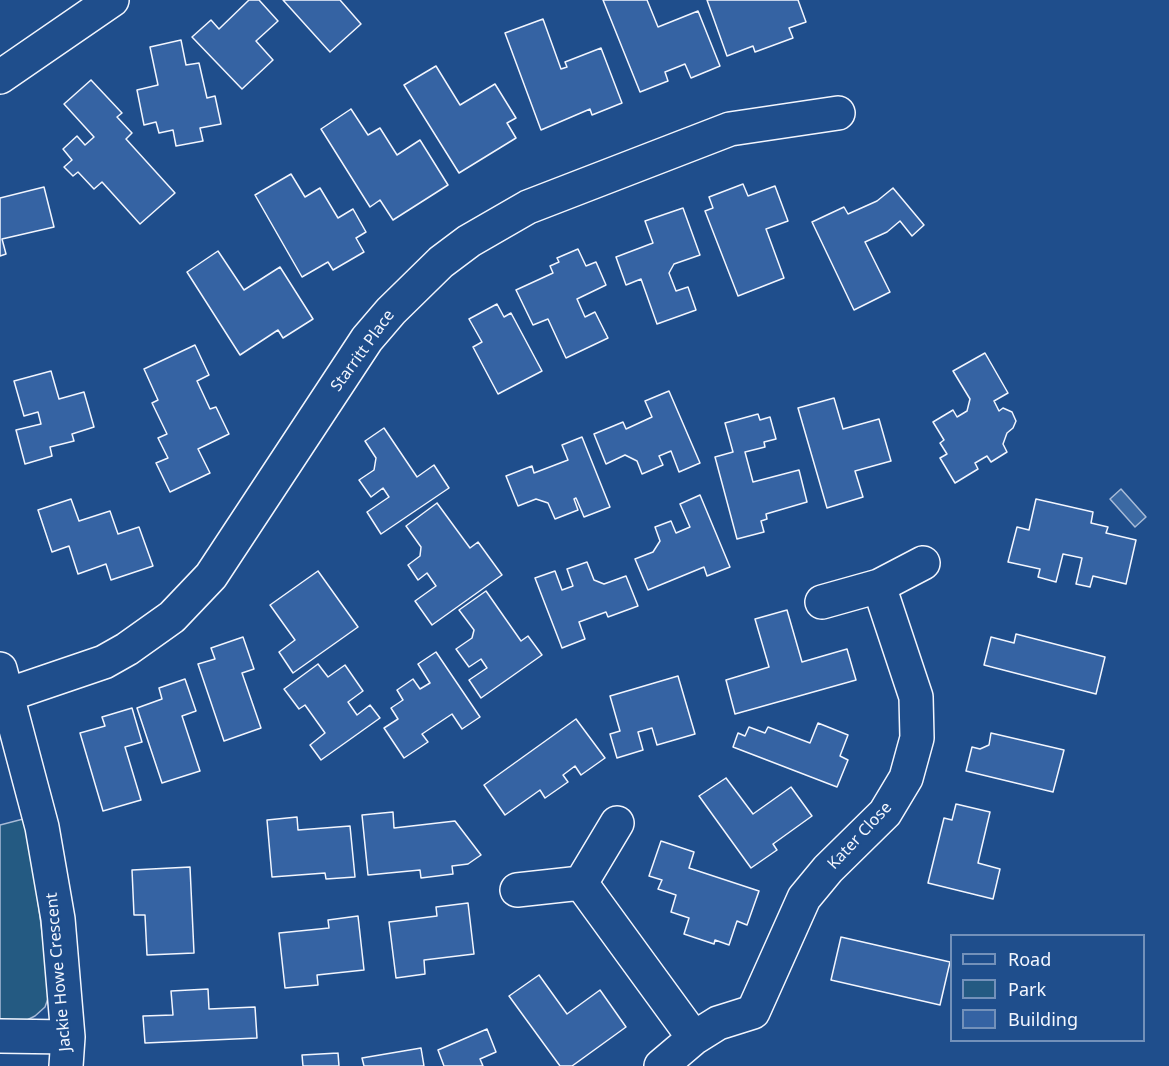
<!DOCTYPE html>
<style>
body{margin:0}
#map{position:relative;width:1169px;height:1066px;overflow:hidden;background:#1f4e8c;font-family:"Noto Sans",sans-serif}
canvas{display:block}
.legend{position:absolute;left:950px;top:934px;width:195px;height:108px;box-sizing:border-box;background:#1f4e8c;border:2px solid #7391ba;margin:0;padding:8px 10px;list-style:none;font-size:18px;color:#f2f6ff}
.legend li{display:flex;align-items:center;gap:12px;height:30px}
.legend b{width:30px;border:2px solid #7391ba}
</style>
<div id="map">
<canvas width="1169" height="1066"></canvas>
<ul class="legend">
<li><b style="height:8px;background:#1f4e8c"></b>Road</li>
<li><b style="height:16px;background:#245a82"></b>Park</li>
<li><b style="height:16px;background:#3563a3"></b>Building</li>
</ul>
</div>
<script>
const context = document.querySelector('canvas').getContext('2d');
context.lineJoin = 'round';
function paint(path, color) {
  context.fillStyle = color;
  context.fill(path, 'evenodd');
}
function shape(rows) {
  const path = new Path2D();
  for (const r of rows) {
    path.moveTo(r[0], r[1]);
    for (let i = 2; i < r.length; i += 2) path.lineTo(r[i], r[i + 1]);
  }
  return path;
}
function strokePath(path, color, width, dash) {
  context.strokeStyle = color;
  context.lineWidth = width;
  context.lineCap = dash ? 'butt' : 'round';
  context.setLineDash(dash || []);
  context.stroke(path);
}
function drawText(font, color, halo, rows, align = 'center') {
  context.font = font + ' "Noto Sans",sans-serif';
  context.lineWidth = 4.5;
  context.setLineDash([]);
  context.textBaseline = 'middle';
  context.strokeStyle = halo;
  context.fillStyle = color;
  for (const [text, x, y, turn = 0] of rows) {
    context.save();
    context.translate(x, y);
    context.rotate((+turn || 0) * Math.PI / 180);
    context.textAlign = isNaN(turn) ? turn : align;
    if (halo) context.strokeText(text, 0, 0);
    context.fillText(text, 0, 0);
    context.restore();
  }
}
const green = shape([
 [27,818,50,993,45,1007,35,1016,21,1023,0,1023,0,825,27,818]
]);
const water = shape([
 [1121,489,1146,517,1135,527,1110,499,1121,489]
]);
const building = shape([
 [249,0,259,0,278,21,256,41,273,60,242,89,192,37,211,20,219,29,249,0],
 [283,0,340,0,361,24,330,52,283,0],
 [603,0,647,0,658,27,698,11,720,66,691,78,685,64,665,72,668,81,640,92,603,0],
 [707,0,798,0,806,22,789,28,793,38,755,52,753,46,727,56,707,0],
 [543,19,561,69,567,67,565,62,601,48,622,103,592,115,590,109,541,130,505,33,543,19],
 [181,40,186,65,199,63,207,98,215,96,221,124,200,128,203,141,176,146,173,130,159,133,156,122,144,125,137,90,158,85,150,47,181,40],
 [436,66,460,105,495,84,516,118,507,123,516,138,459,173,404,85,436,66],
 [91,80,122,113,117,117,132,133,126,139,175,193,140,224,102,182,94,189,78,172,73,176,64,167,72,160,63,149,77,136,85,145,94,137,64,104,91,80],
 [351,109,368,135,380,128,397,155,420,140,448,185,393,220,380,200,370,207,321,129,351,109],
 [291,174,305,197,320,188,338,218,353,209,366,232,356,238,364,252,333,270,328,262,302,277,255,195,291,174],
 [743,184,748,196,775,186,788,221,766,229,784,278,738,296,705,211,713,208,709,197,743,184],
 [44,187,54,227,2,239,6,254,0,256,0,198,44,187],
 [893,188,924,225,912,236,900,221,887,232,865,242,890,292,854,310,812,222,844,207,848,214,877,201,893,188],
 [683,208,700,255,674,264,669,273,676,291,688,287,696,310,657,324,641,279,626,285,616,257,653,243,645,221,683,208],
 [578,249,586,266,596,262,606,285,577,299,585,317,595,312,608,338,566,358,548,319,533,325,516,290,553,273,550,266,559,262,557,258,578,249],
 [218,251,244,290,280,267,313,319,283,338,278,330,240,355,187,272,218,251],
 [497,304,504,317,511,313,542,371,498,394,473,347,482,342,469,319,497,304],
 [195,345,209,375,197,381,210,409,216,407,229,434,198,449,210,473,170,492,156,463,168,458,158,438,167,434,152,403,158,400,144,369,195,345],
 [985,353,1008,393,994,401,999,411,1003,408,1012,412,1016,421,1013,428,1007,433,1003,444,1007,452,991,462,987,456,975,463,978,469,955,483,940,458,947,454,940,443,944,440,933,422,953,410,957,417,967,411,970,399,953,371,985,353],
 [51,371,59,399,84,392,94,427,72,434,74,441,50,447,52,456,25,464,16,430,41,424,38,412,24,416,14,381,51,371],
 [669,391,700,463,679,472,671,451,659,456,663,465,642,474,637,461,625,455,606,464,594,434,623,422,626,429,652,417,645,401,669,391],
 [834,398,843,429,879,419,891,461,855,471,863,497,827,508,798,408,834,398],
 [758,414,760,420,770,417,776,439,764,442,765,447,745,452,753,482,799,470,807,502,766,514,767,519,761,521,764,532,737,539,715,457,733,452,725,423,758,414],
 [384,428,417,477,434,465,449,488,381,534,367,512,389,497,383,488,371,497,359,480,374,470,376,458,365,441,384,428],
 [582,437,610,507,584,517,576,498,574,499,578,510,555,519,548,503,536,499,518,506,506,476,532,466,534,473,568,460,562,445,582,437],
 [700,495,730,567,707,576,704,567,648,590,635,559,653,552,660,541,655,527,671,521,676,533,690,527,680,504,700,495],
 [71,499,79,521,110,511,118,534,139,527,153,566,111,580,106,564,78,574,69,546,52,552,38,510,71,499],
 [1036,499,1093,512,1091,523,1108,527,1106,533,1136,540,1126,584,1093,576,1090,587,1076,584,1082,558,1063,554,1056,582,1038,577,1040,569,1008,562,1017,527,1029,530,1036,499],
 [437,503,470,548,478,542,502,575,432,625,415,601,436,586,427,573,418,580,408,565,420,556,421,547,406,526,437,503],
 [587,562,594,580,604,584,626,576,638,606,608,617,606,612,579,622,585,639,562,648,535,578,555,571,562,590,573,586,567,569,587,562],
 [318,571,358,627,293,673,279,652,295,640,270,605,318,571],
 [486,591,521,641,528,636,542,655,481,698,469,680,487,668,481,659,469,667,456,649,472,638,474,630,459,610,486,591],
 [787,610,802,662,847,649,856,680,735,714,726,680,769,667,755,619,787,610],
 [1016,634,1105,657,1096,694,984,665,991,637,1014,643,1016,634],
 [243,637,254,669,242,673,261,728,224,741,198,664,215,659,211,648,243,637],
 [436,652,480,717,462,729,452,714,422,734,428,742,404,758,384,728,398,719,391,708,403,700,397,690,413,679,420,689,430,683,418,664,436,652],
 [318,664,328,677,345,665,363,691,348,702,357,715,370,705,380,718,321,760,310,745,325,733,305,705,299,709,284,689,318,664],
 [678,676,695,734,657,745,652,728,638,732,643,750,617,758,610,734,620,731,610,696,678,676],
 [185,679,196,711,182,716,200,771,162,783,137,708,162,699,159,688,185,679],
 [132,708,142,742,125,747,141,800,103,811,80,733,105,726,102,717,132,708],
 [576,719,605,758,581,775,575,766,563,775,568,782,545,798,540,790,505,815,484,785,576,719],
 [818,723,848,735,840,756,848,760,837,787,733,747,738,733,745,736,749,727,765,733,768,727,810,743,818,723],
 [991,733,1064,750,1053,792,966,771,972,747,980,749,989,745,991,733],
 [726,778,753,814,791,787,812,816,773,844,777,850,751,868,699,796,726,778],
 [956,804,990,812,978,863,1000,869,993,899,928,883,944,818,952,820,956,804],
 [393,812,394,828,455,821,481,855,468,864,452,866,453,874,421,878,420,870,368,875,362,815,393,812],
 [297,817,298,830,350,826,355,877,326,879,325,873,272,877,267,820,297,817],
 [661,841,694,852,689,868,759,891,747,925,737,921,729,945,715,940,714,944,684,934,689,918,671,912,676,895,658,889,662,880,649,876,661,841],
 [190,867,194,953,147,955,145,915,134,915,132,870,190,867],
 [468,903,474,954,424,960,425,974,396,978,389,922,437,916,436,907,468,903],
 [358,916,364,970,317,975,318,985,285,988,279,933,329,928,328,920,358,916],
 [841,937,950,962,940,1005,831,980,841,937],
 [539,975,567,1014,600,990,626,1027,572,1066,560,1066,509,996,539,975],
 [208,989,209,1009,255,1007,257,1038,145,1043,143,1016,173,1015,171,991,208,989],
 [487,1029,496,1052,480,1059,483,1066,444,1066,438,1050,487,1029],
 [421,1048,424,1066,364,1066,362,1058,421,1048],
 [338,1053,339,1066,303,1066,302,1055,338,1053]
]);
const minor = shape([
 [0,77,112,0],
 [822,602,879,586,923,563],
 [0,669,42,827,58,919,68,1037,66,1066],
 [7,695,104,662,127,649,172,617,211,576,367,339,391,311,441,262,469,241,528,207,730,129,838,113],
 [581,883,694,1038],
 [517,890,581,883,617,823],
 [0,1036,68,1037],
 [661,1066,694,1038,718,1023,753,1012,804,898,828,869,885,813,906,778,917,738,916,697,879,586]
]);
const streetNames = [
 ["Starritt Place",363,351,-54],
 ["Kater Close",860,836,-47],
 ["Jackie Howe Crescent",59,972,-95]
];
paint(green, '#245a82');
strokePath(green, '#a8bbd7', 1.5);
paint(water, '#3b69a3');
strokePath(water, '#a8bbd7', 1.5);
paint(building, '#3563a3');
strokePath(building, '#f2f6ff', 1.5);
strokePath(minor, '#f2f6ff', 36);
strokePath(minor, '#1f4e8c', 33);
drawText('16px', '#f2f6ff', '#1f4e8c', streetNames);
</script>
